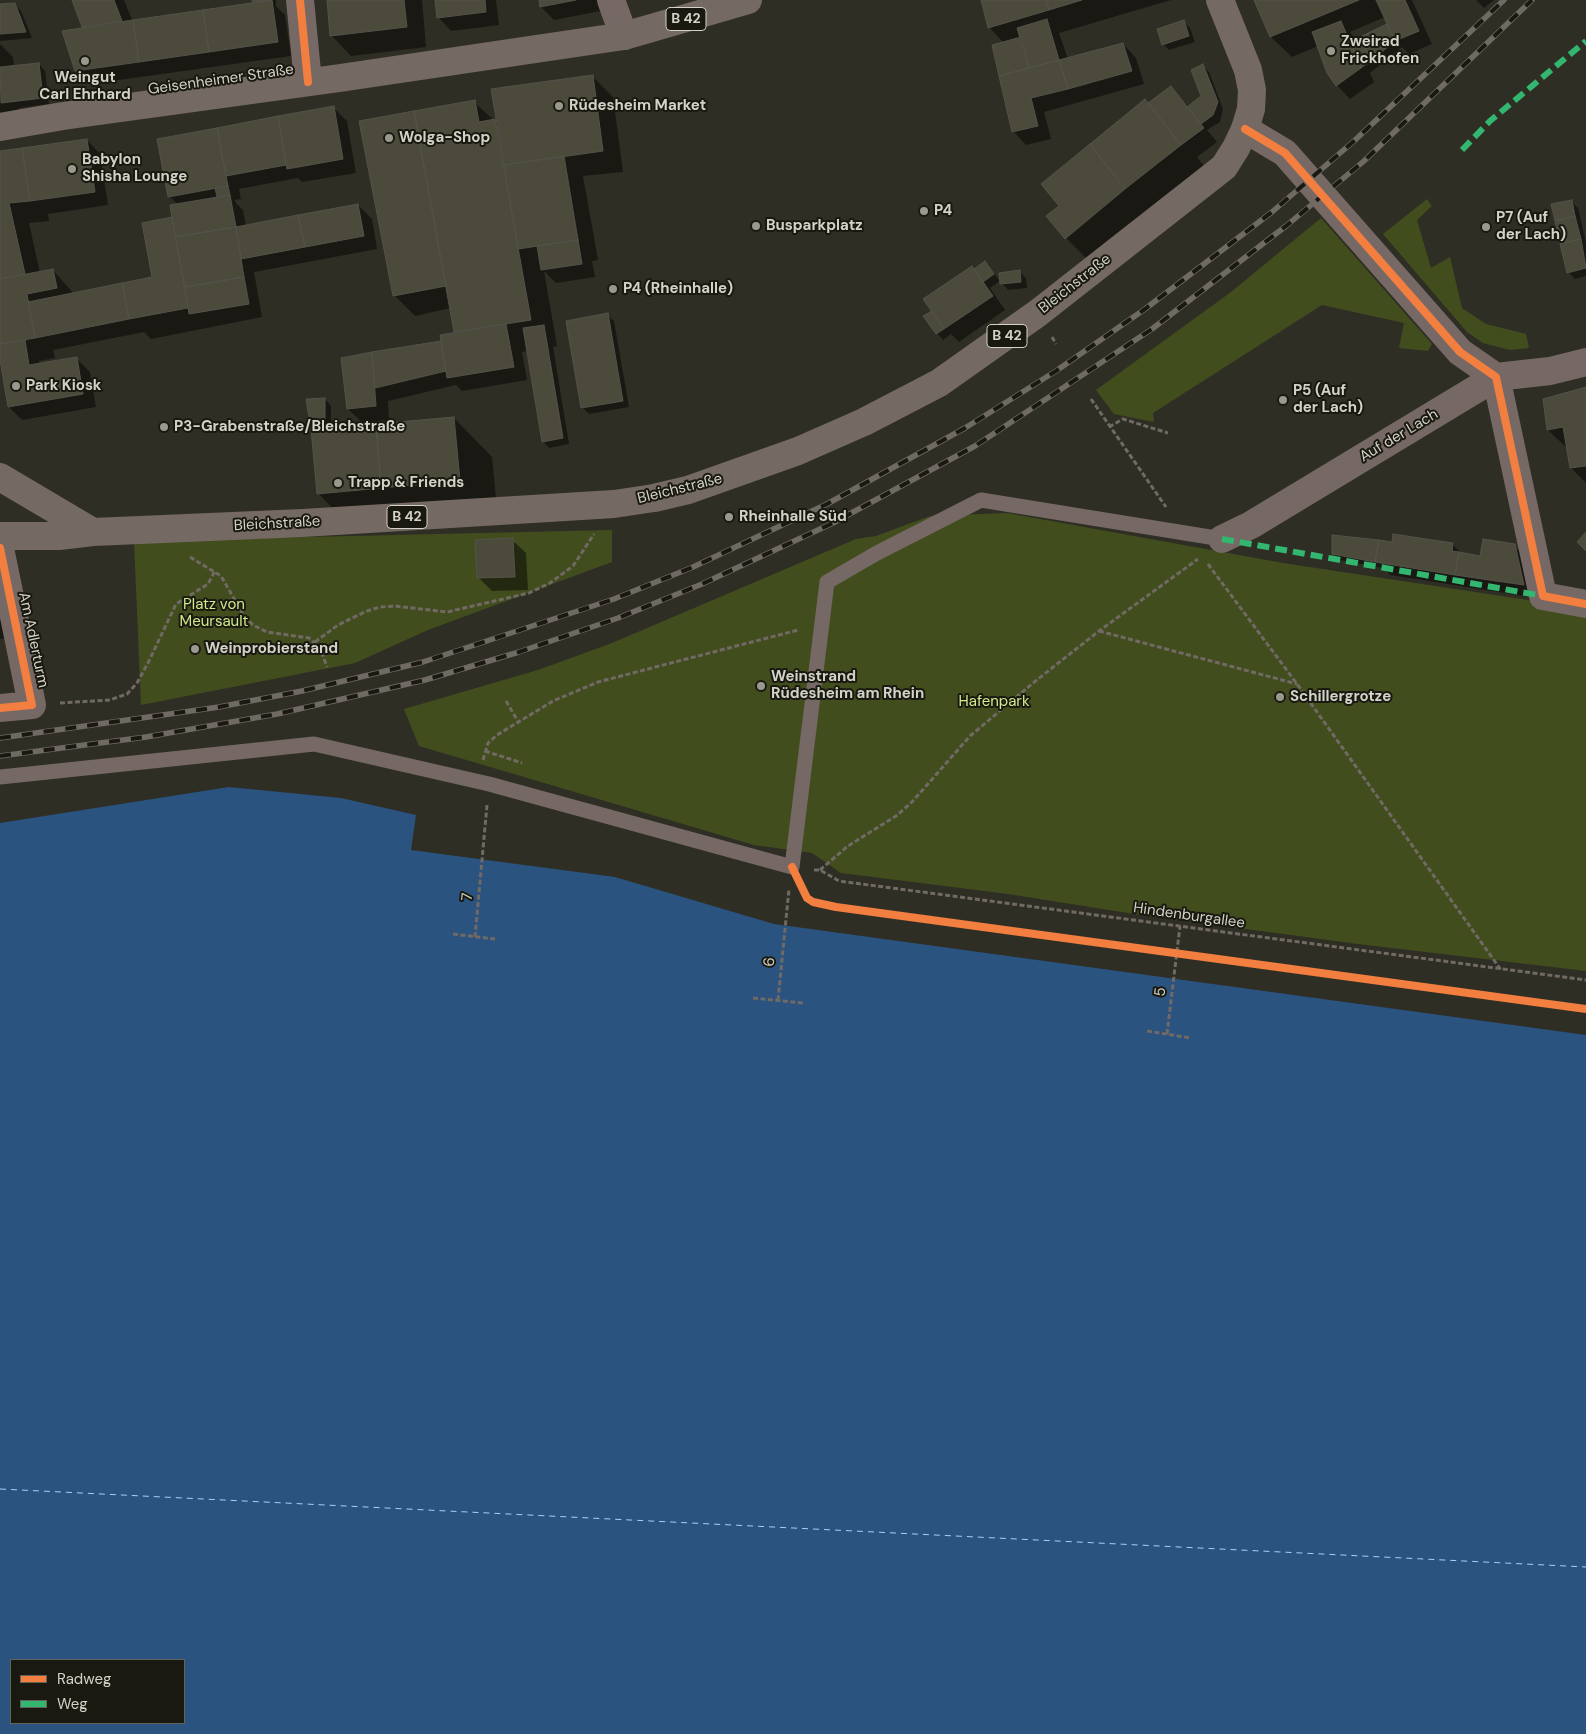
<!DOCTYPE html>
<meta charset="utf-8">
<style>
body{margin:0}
#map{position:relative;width:1586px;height:1734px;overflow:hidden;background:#2f2e25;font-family:"DM Sans",sans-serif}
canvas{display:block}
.legend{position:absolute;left:10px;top:1659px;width:175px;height:65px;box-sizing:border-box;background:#1a1911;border:1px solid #64635a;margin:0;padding:6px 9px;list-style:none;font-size:15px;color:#d3d2c7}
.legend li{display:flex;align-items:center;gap:10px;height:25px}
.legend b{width:25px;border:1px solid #64635a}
</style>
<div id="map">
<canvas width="1586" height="1734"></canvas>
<ul class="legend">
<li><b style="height:6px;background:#f27e40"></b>Radweg</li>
<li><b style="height:6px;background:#33b770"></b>Weg</li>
</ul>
</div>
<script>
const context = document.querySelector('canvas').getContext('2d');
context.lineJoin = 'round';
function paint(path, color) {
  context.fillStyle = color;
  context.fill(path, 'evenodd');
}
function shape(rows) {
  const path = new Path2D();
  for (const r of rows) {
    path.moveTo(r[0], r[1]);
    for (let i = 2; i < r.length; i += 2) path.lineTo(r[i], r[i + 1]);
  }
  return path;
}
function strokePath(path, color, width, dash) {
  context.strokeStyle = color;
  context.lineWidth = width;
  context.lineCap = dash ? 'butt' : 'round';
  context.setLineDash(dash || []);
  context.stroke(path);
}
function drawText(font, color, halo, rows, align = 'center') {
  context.font = font + ' "DM Sans",sans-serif';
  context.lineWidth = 4;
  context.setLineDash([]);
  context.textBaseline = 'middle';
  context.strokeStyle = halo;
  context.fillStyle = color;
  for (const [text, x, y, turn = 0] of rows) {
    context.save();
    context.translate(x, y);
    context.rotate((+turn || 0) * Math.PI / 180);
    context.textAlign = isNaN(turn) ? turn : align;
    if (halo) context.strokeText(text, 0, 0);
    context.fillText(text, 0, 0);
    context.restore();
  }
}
const green = shape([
 [1427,199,1432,206,1417,220,1431,268,1450,257,1462,308,1486,324,1526,334,1529,348,1510,350,1483,343,1467,332,1383,234],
 [1321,218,1432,344,1428,351,1399,348,1404,323,1322,305,1153,413,1154,422,1114,414,1096,390,1231,292],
 [1007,513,1283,563,1528,600,1586,617,1586,971,1358,944,1134,914,1008,894,841,873,812,853,754,845,419,746,404,709,538,670,612,643,856,539,876,536,930,516],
 [612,530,612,562,428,630,355,663,141,705,134,541]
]);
const water = shape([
 [229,787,341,798,416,815,411,850,615,877,774,924,1586,1035,1586,1734,0,1734,0,823],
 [11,1660,184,1660,184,1723,11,1723]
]);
const shadow = shape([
 [73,0,124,0,133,22,256,4,254,0,276,0,276,6,285,15,291,56,90,84,76,70,86,28],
 [328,0,422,0,426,47,351,56,331,35],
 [436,0,496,0,499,25,451,31,438,17],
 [540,0,603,0,606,10,554,20,541,7],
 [983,0,1171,0,1059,33,1068,59,1123,44,1136,58,1144,84,1044,112,1051,139,1026,145,1013,131,1004,43,989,27],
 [1256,0,1412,0,1432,44,1409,54,1402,47,1370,73,1374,82,1350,99,1337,85,1318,46,1292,57,1271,37],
 [1385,17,1389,25,1356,40,1350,32],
 [1399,36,1400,38,1366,66,1366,63],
 [1476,0,1494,0,1484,8],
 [15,4,21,11,32,38,0,41,0,6],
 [1184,22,1190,28,1195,42,1169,50,1163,44],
 [0,44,13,57,14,67,39,64,45,71,49,104,19,108,21,123,0,126],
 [1203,66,1209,72,1223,109,1220,122,1207,130,1217,142,1197,157,1219,185,1105,277,1066,238,1061,206,1148,105,1171,87,1189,107,1203,97],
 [592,76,613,97,623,172,583,176,598,260,592,261,595,277,556,283,544,271,557,346,553,347,569,444,549,448,543,441,528,351,522,352,527,380,462,391,456,385,388,401,389,420,362,422,348,409,342,359,442,342,457,333,451,308,415,316,394,295,474,102,498,124],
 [333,107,347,121,356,173,302,182,298,178,239,189,241,199,235,200,236,203,243,210,246,226,358,205,372,219,377,249,254,272,262,317,151,339,144,332,53,350,55,358,39,361,39,364,76,358,90,372,96,407,22,420,9,407,0,363,0,153,87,140,100,154,108,205,48,214,49,221,29,223,40,273,53,270,74,294,153,278,171,219,178,205,169,196,158,140],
 [1571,201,1578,208,1586,243,1586,276,1575,279,1568,272],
 [985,263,1000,281,990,288,1005,310,959,342,951,334,943,340,937,333,934,311],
 [1020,272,1026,278,1027,288,1008,290,1002,283],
 [607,315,614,321,629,407,589,414,582,407],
 [1586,389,1586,483,1571,468,1568,449,1548,430],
 [325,399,331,406,331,429,454,418,492,457,498,519,338,514,318,493,312,429],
 [512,540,526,553,528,590,492,591,478,577],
 [1393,544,1453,545,1462,554,1481,557,1514,546,1528,559,1537,598,1390,575,1383,568,1340,560,1333,553],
 [0,576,15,637,0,639]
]);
const ferry = shape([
 [0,1489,1586,1567]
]);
const building = shape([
 [72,0,114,0,122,21,82,27,72,0],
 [252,0,270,0,253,3,252,0],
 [272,0,278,42,209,52,203,10,272,0],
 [327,0,404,0,407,27,330,36,327,0],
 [435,0,485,0,486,12,437,18,435,0],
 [539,0,576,0,540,7,539,0],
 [981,0,1046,0,1049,10,988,28,981,0],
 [1046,0,1082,0,1049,10,1046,0],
 [1254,0,1359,0,1270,37,1254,0],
 [1376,0,1405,0,1419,31,1395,41,1376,0],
 [15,3,26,32,0,34,0,4,15,3],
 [203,10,209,52,139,62,133,20,203,10],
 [1047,19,1059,60,1029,68,1017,28,1047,19],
 [133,20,139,62,75,71,62,31,133,20],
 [1184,20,1189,36,1162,45,1157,29,1184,20],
 [1341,21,1361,68,1336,86,1327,73,1312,32,1341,21],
 [1387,24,1395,41,1371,60,1360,37,1387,24],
 [1021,37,1029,68,999,76,992,45,1021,37],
 [1360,37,1371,60,1361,68,1350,41,1360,37],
 [1123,43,1132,71,1068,89,1059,60,1123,43],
 [1059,60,1068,89,1031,98,1038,126,1012,132,999,76,1059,60],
 [39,63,43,98,1,103,0,67,39,63],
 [1203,64,1218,102,1213,115,1201,124,1187,107,1201,96,1191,70,1203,64],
 [593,75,603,151,504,165,491,89,593,75],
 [1171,86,1204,128,1181,145,1148,103,1171,86],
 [1145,99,1181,145,1125,189,1090,144,1145,99],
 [475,100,479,122,495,119,531,320,454,332,414,111,475,100],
 [334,106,343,159,287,169,278,116,334,106],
 [414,111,446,286,393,296,359,121,414,111],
 [278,116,286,165,226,176,217,128,278,116],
 [217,128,228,186,168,197,157,139,217,128],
 [87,139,95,192,30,201,22,148,87,139],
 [1090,144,1125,189,1065,239,1046,216,1059,206,1041,184,1090,144],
 [22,148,30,201,9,203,25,274,0,279,0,151,22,148],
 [564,156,578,240,518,249,504,165,564,156],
 [228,186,230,195,217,197,215,188,228,186],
 [230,195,236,227,175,237,170,205,230,195],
 [1572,200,1575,216,1555,221,1551,204,1572,200],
 [358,204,364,236,305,247,298,215,358,204],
 [298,215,305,247,241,259,236,227,298,215],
 [1575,216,1581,239,1560,244,1555,221,1575,216],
 [172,217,188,308,129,319,122,283,152,277,142,223,172,217],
 [236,227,244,277,185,287,175,237,236,227],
 [1581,239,1586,268,1567,273,1560,244,1581,239],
 [578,240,582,264,541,270,537,246,578,240],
 [985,261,994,274,983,282,974,269,985,261],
 [972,266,993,296,944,329,923,299,972,266],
 [53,269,57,288,27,294,35,338,0,344,0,279,53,269],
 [1020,270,1021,282,1000,284,999,273,1020,270],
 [244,277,249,304,189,314,185,287,244,277],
 [122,283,129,319,35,338,28,302,122,283],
 [932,311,944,329,936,334,923,316,932,311],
 [608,313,623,401,581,408,566,321,608,313],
 [506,324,514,367,447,378,440,335,506,324],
 [544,325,563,438,542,442,523,328,544,325],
 [25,340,29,365,77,357,83,394,8,407,0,360,0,344,25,340],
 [441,341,446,371,375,388,372,352,441,341],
 [372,352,376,406,347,409,341,358,372,352],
 [1586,387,1586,466,1570,468,1563,427,1547,430,1543,399,1586,387],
 [325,398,325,427,311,429,306,399,325,398],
 [454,417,460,481,381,488,376,424,454,417],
 [376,424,381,488,317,494,311,429,376,424],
 [1586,532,1586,551,1577,542,1586,532],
 [1393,534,1453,543,1452,551,1459,552,1455,575,1375,562,1379,540,1392,542,1393,534],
 [1332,535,1379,540,1375,562,1332,554,1332,535],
 [513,538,515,577,477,578,475,540,513,538],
 [1483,539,1515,544,1524,585,1455,575,1459,552,1480,556,1483,539]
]);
const path = shape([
 [1052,337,1056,344],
 [1091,399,1166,507],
 [1109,427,1123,419,1168,433],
 [190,557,221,576,244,616,253,625,267,632,309,638,320,648,327,667],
 [1208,564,1297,684,1501,970],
 [1099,631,1297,684],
 [315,642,338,625,367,611,380,607,395,606,447,612,529,593,550,583,573,566,594,534],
 [506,701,519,723],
 [60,703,110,700,127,694,137,683,149,661,176,604,208,584,215,571],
 [485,751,522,763],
 [483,760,488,743,497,735,553,701,598,682,798,630],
 [814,870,820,870,839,881,1586,980],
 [820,870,848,846,896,816,912,802,970,736,1033,683,1099,631,1198,559],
 [453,934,495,939],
 [475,937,487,805],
 [753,998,803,1003],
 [778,1000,789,889],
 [1147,1031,1191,1038],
 [1167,1034,1180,926]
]);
const lane = shape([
 [0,777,314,744,489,784,792,867,827,582,877,553,981,500,1222,539]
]);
const street = shape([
 [300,0,308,82],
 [611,0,624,36],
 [1245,129,1285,153,1460,352,1496,377,1543,596,1586,604],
 [1222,539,1251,525,1496,377,1550,371,1586,362],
 [0,548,32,705,0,708]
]);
const primary = shape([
 [0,127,63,116,340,78,624,36,748,0],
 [0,477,93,532],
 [0,536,59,536,93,532,303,523,614,504,654,498,688,490,798,451,864,422,939,383,1038,313,1224,167,1236,148,1245,129,1251,109,1252,90,1248,70,1220,0]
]);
const rail = shape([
 [0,738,219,707,302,691,423,662,614,599,693,567,827,504,965,428,1056,371,1145,309,1272,212,1354,141,1504,0],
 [0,756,146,737,277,714,425,680,519,652,618,618,702,584,833,523,975,446,1152,329,1286,226,1364,161,1532,0]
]);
const quiet = shape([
 [1462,150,1490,121,1586,41],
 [1222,539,1543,596]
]);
const cycleway = shape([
 [300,0,308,82],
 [1245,129,1285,153,1460,352,1496,377,1543,596,1586,604],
 [0,548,32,705,0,708],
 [792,867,807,898,813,902,836,907,1586,1009]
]);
const markers = [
 [1331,51,5,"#9a998e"],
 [85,61,5,"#9a998e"],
 [559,106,5,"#9a998e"],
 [389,138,5,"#9a998e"],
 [72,169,5,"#9a998e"],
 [924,211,5,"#9a998e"],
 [756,226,5,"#9a998e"],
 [1486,227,5,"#9a998e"],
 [613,289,5,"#9a998e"],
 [16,386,5,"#9a998e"],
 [1283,400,5,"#9a998e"],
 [164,427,5,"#9a998e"],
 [338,483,5,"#9a998e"],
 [729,517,5,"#9a998e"],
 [195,649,5,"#9a998e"],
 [761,686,5,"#9a998e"],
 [1280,697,5,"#9a998e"]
];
const shields = [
 [686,19,40],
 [1007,336,40],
 [407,517,40]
];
const shieldNames = [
 ["B 42",686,19],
 ["B 42",1007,336],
 ["B 42",407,517]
];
const poiNames = [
 ["Zweirad",1341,42],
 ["Frickhofen",1341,59],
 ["Weingut",85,78,"center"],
 ["Carl Ehrhard",85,95,"center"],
 ["Rüdesheim Market",569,106],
 ["Wolga-Shop",399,138],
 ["Babylon",82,160],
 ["Shisha Lounge",82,177],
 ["P4",934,211],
 ["P7 (Auf",1496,218],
 ["der Lach)",1496,235],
 ["Busparkplatz",766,226],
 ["P4 (Rheinhalle)",623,289],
 ["Park Kiosk",26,386],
 ["P5 (Auf",1293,391],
 ["der Lach)",1293,408],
 ["P3-Grabenstraße/Bleichstraße",174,427],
 ["Trapp & Friends",348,483],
 ["Rheinhalle Süd",739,517],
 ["Weinprobierstand",205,649],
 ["Weinstrand",771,677],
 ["Rüdesheim am Rhein",771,694],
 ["Schillergrotze",1290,697]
];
const streetNames = [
 ["Geisenheimer Straße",221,80,-8],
 ["Bleichstraße",1075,284,-38],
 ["Auf der Lach",1399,436,-31],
 ["Bleichstraße",680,489,-14],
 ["Bleichstraße",277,524,-3],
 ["Am Adlerturm",33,640,78],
 ["7",468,897,-85],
 ["Hindenburgallee",1189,916,8],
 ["6",770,962,-85],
 ["5",1161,992,-83]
];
const parkNames = [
 ["Platz von",214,605],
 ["Meursault",214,622],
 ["Hafenpark",994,702]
];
paint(green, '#424d1e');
paint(water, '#2a5380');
paint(shadow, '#0007');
strokePath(ferry, '#a9d0fd', 1, [6, 5]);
paint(building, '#4c4a3b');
strokePath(building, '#54534b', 1);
strokePath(path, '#716964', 3, [5, 2.5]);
strokePath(lane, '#766965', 15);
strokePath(street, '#766965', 28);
strokePath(primary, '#756a63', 28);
strokePath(rail, '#706a64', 5.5);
strokePath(rail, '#1a1911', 4, [11]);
strokePath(quiet, '#33b770', 6, [12, 6]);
strokePath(cycleway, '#f27e40', 8);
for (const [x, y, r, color] of markers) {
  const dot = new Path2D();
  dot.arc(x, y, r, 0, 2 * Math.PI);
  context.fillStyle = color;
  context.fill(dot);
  strokePath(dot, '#1a1911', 2);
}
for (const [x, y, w] of shields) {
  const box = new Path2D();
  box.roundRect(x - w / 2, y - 11.5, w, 23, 4);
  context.fillStyle = '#1a1911';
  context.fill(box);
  strokePath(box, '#d3d2c7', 1);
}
drawText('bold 14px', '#d3d2c7', null, shieldNames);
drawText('bold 15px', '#d3d2c7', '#1a1911', poiNames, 'left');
drawText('15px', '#d3d2c7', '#1a1911', streetNames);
drawText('15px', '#d0eb8a', '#1a1911', parkNames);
</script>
